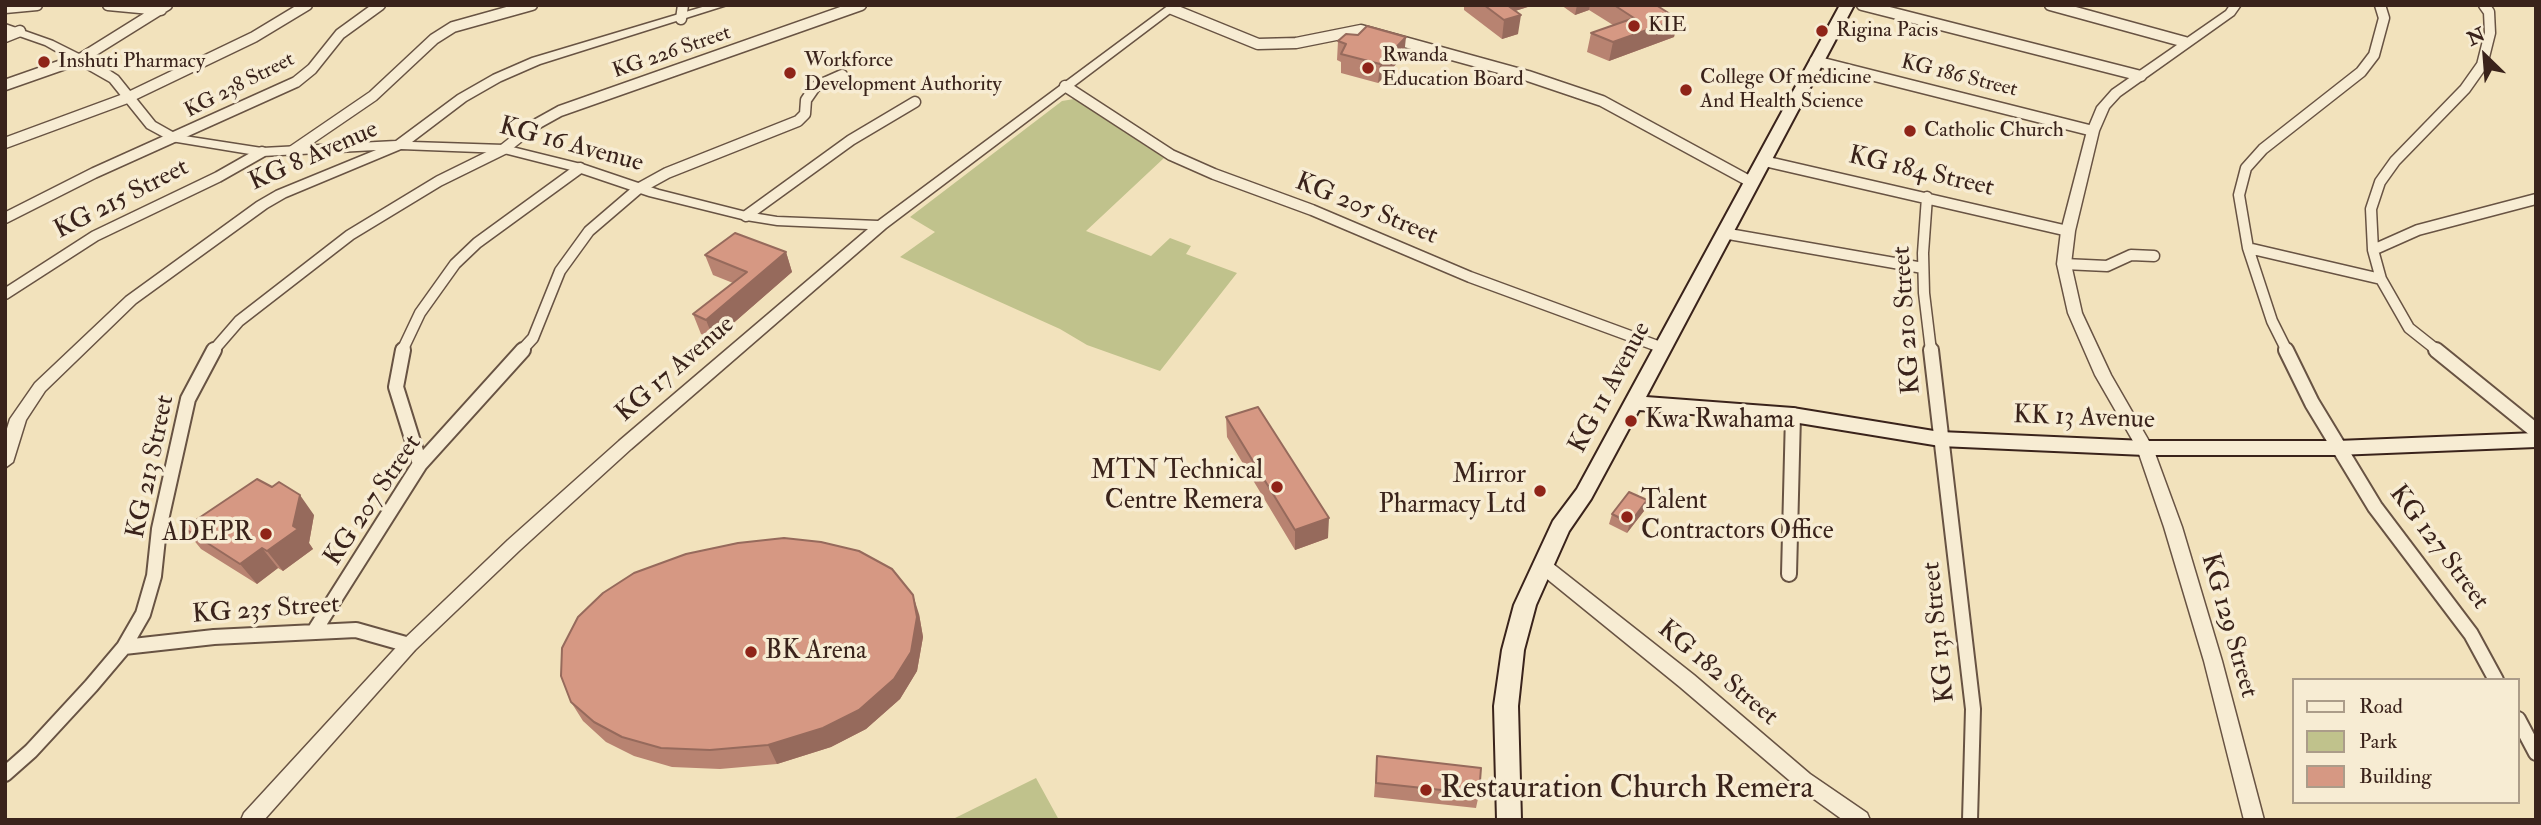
<!DOCTYPE html>
<style>
body{margin:0}
#map{position:relative;width:2541px;height:825px;overflow:hidden;background:#f2e2bc;font-family:"IM FELL Double Pica",serif}
canvas{display:block}
.frame{position:absolute;inset:0;border:7px solid #3a231b;pointer-events:none}
.legend{position:absolute;left:2292px;top:678px;width:228px;height:126px;box-sizing:border-box;background:#f7ecd3;border:2px solid #ab9c89;margin:0;padding:9px 12px;list-style:none;font-size:21px;color:#3a231b}
.legend li{display:flex;align-items:center;gap:14px;height:35px}
.legend b{width:35px;border:2px solid #ab9c89}
.north{position:absolute;left:2450px;top:21px;width:70px;height:70px;-webkit-text-stroke:5px #f7ecd3;paint-order:stroke;rotate:335deg;font-size:19px;font-weight:700;line-height:28px;text-align:center;color:#3a231b}
.north::after{content:'';display:block;margin:auto;width:24px;height:32px;background:#3a231b;clip-path:polygon(50% 0,100% 100%,50% 72%,0 100%)}
</style>
<div id="map">
<canvas width="2541" height="825"></canvas>
<div class="frame"></div>
<ul class="legend">
<li><b style="height:9px;background:#f7ecd3"></b>Road</li>
<li><b style="height:19px;background:#c0c28c"></b>Park</li>
<li><b style="height:19px;background:#d69883"></b>Building</li>
</ul>
<div class="north">N</div>
</div>
<script>
const context = document.querySelector('canvas').getContext('2d');
context.lineJoin = 'round';
function paint(path, color) {
  context.fillStyle = color;
  context.fill(path, 'evenodd');
}
function shape(rows) {
  const path = new Path2D();
  for (const r of rows) {
    path.moveTo(r[0], r[1]);
    for (let i = 2; i < r.length; i += 2) path.lineTo(r[i], r[i + 1]);
  }
  return path;
}
function strokePath(path, color, width, dash) {
  context.strokeStyle = color;
  context.lineWidth = width;
  context.lineCap = dash ? 'butt' : 'round';
  context.setLineDash(dash || []);
  context.stroke(path);
}
function drawText(font, color, halo, rows, align = 'center') {
  context.font = font + ' "IM FELL Double Pica",serif';
  context.lineWidth = 7;
  context.setLineDash([]);
  context.textBaseline = 'middle';
  context.strokeStyle = halo;
  context.fillStyle = color;
  for (const [text, x, y, turn = 0] of rows) {
    context.save();
    context.translate(x, y);
    context.rotate((+turn || 0) * Math.PI / 180);
    context.textAlign = isNaN(turn) ? turn : align;
    if (halo) context.strokeText(text, 0, 0);
    context.fillText(text, 0, 0);
    context.restore();
  }
}
const green = shape([
 [1074,99,1164,158,1086,231,1151,256,1170,238,1191,246,1186,254,1237,273,1160,371,1087,345,1060,329,900,257,935,232,910,217,1062,101],
 [1036,778,1059,820,951,820]
]);
const minorFar1 = shape([
 [108,5,161,10],
 [1862,5,2141,76],
 [2050,5,2185,42],
 [5,8,37,5],
 [1172,9,1258,44,1296,43,1361,30,1528,76,1602,101,1751,182],
 [681,19,683,5],
 [5,37,20,31],
 [1815,61,2093,131],
 [5,85,82,58,167,5],
 [1065,86,1171,155,1214,174,1312,210,1470,277,1663,348],
 [5,143,127,98,254,37,307,5],
 [291,152,373,96,434,39,453,27,532,5],
 [1764,161,2068,231],
 [1927,197,1923,253,1924,293,1931,351],
 [746,216,851,140,915,102],
 [5,218,94,173,296,82,312,69,340,34,380,5],
 [1723,233,1923,268],
 [2248,248,2381,279],
 [2373,250,2418,230,2536,199],
 [2064,264,2107,266,2131,255,2154,256],
 [5,294,95,236,218,177,262,152],
 [213,351,239,321,350,235,439,181,504,149,533,126,560,111,861,5],
 [402,351,420,313,455,264,477,243,580,168],
 [521,351,533,338,560,271,589,231,638,189,667,173,798,121,805,114,806,100,815,87,842,75],
 [2287,351,2272,321,2248,248,2239,195,2246,168,2263,149,2361,72,2374,55,2384,18,2380,5],
 [2438,351,2409,328,2381,279,2373,250,2371,209,2380,182,2395,161,2465,89,2482,65,2490,33,2489,12,2484,5]
]);
const minor = shape([
 [403,350,396,387,420,464],
 [1931,350,1973,709,1970,820],
 [2286,350,2312,403,2375,507,2471,634,2496,680],
 [2436,350,2536,431],
 [1789,574,1793,415],
 [315,630,420,464,523,350],
 [124,647,214,637,356,630,409,645],
 [2518,719,2536,753],
 [5,774,31,751,91,686,124,647,143,614,154,576,159,529,188,399,214,350]
]);
const tertiary = shape([
 [709,5,727,5,540,64,501,81,466,101,412,142,504,145,585,165,659,190,746,212,777,217,878,221,1169,5,1181,5,886,228,631,449,520,550,415,650,264,820,241,820,244,813,403,640,508,540,619,441,868,229,777,225,746,220,649,196,575,171,504,153,401,149,286,197,267,208,136,303,45,391,26,420,13,462,5,468,5,435,10,419,35,383,126,297,257,202,276,191,376,150,262,156,171,141,147,128,110,82,45,45,5,31,5,24,53,41,101,65,118,76,155,122,178,135,262,148,396,141,458,95,493,75,532,58,709,5],
 [2230,5,2241,5,2234,15,2120,96,2109,108,2099,131,2075,231,2071,264,2082,313,2111,375,2153,448,2182,527,2222,661,2264,820,2244,820,2204,661,2164,527,2137,448,2095,375,2068,313,2057,264,2061,231,2087,131,2097,107,2112,90,2226,11,2230,5],
 [1542,558,1548,560,1694,675,1810,774,1867,813,1870,820,1843,820,1796,786,1680,687,1536,570,1533,565,1536,560,1542,558]
]);
const secondary = shape([
 [1840,5,1854,5,1646,397,1793,408,1940,432,2145,441,2337,441,2536,433,2536,447,2337,455,2145,455,1940,446,1793,422,1639,410,1591,499,1569,531,1536,605,1524,650,1518,706,1521,820,1497,820,1494,706,1502,650,1514,605,1553,521,1577,489,1840,5]
]);
const wall = shape([
 [1464,5,1534,5,1515,11,1518,34,1502,39,1464,10],
 [1561,5,1656,5,1678,19,1674,37,1609,61,1587,52,1591,33,1613,25,1589,10,1575,15],
 [1338,41,1404,56,1378,83,1341,73,1341,62,1337,60],
 [786,252,792,272,714,340,701,334,693,314,733,283,713,275,705,255],
 [1226,417,1328,538,1295,550,1227,437],
 [1647,500,1644,511,1627,533,1609,524,1612,514],
 [314,515,309,543,313,549,283,571,278,568,257,584,201,549,184,528],
 [919,614,923,637,917,671,900,699,866,729,831,747,777,764,720,769,672,767,634,756,606,742,583,721,571,702],
 [1377,756,1479,794,1476,808,1374,797]
]);
const shadedWall = shape([
 [1497,5,1534,5,1499,16],
 [1577,5,1590,5,1589,10,1575,15],
 [1521,15,1518,34,1502,39,1504,20],
 [1678,19,1674,37,1609,61,1613,42],
 [1406,37,1404,56,1378,83,1380,64],
 [786,252,792,272,714,340,706,320],
 [300,495,314,515,309,543,313,549,283,571,267,551,293,526],
 [1647,500,1644,511,1627,533,1630,523],
 [1329,518,1328,538,1295,550,1295,530],
 [262,548,278,568,257,584,240,564],
 [913,595,919,614,923,637,917,671,900,699,866,729,831,747,777,764,768,745]
]);
const building = shape([
 [1484,5,1507,5,1521,15,1504,20,1484,5],
 [1614,5,1656,5,1678,19,1613,42,1591,33,1634,18,1614,5],
 [1367,26,1406,37,1380,64,1341,54,1346,44,1338,41,1346,34,1358,35,1367,26],
 [735,233,786,252,706,320,693,314,747,272,705,255,735,233],
 [1258,407,1329,518,1295,530,1226,417,1258,407],
 [257,479,272,487,279,482,300,495,293,526,298,529,267,551,262,548,240,564,184,528,257,479],
 [1629,492,1647,500,1630,523,1612,514,1629,492],
 [784,538,821,542,859,551,892,569,913,595,917,617,911,652,894,679,859,710,823,728,768,745,710,750,661,748,622,737,594,722,571,702,561,676,562,648,578,617,603,593,634,573,686,554,738,543,784,538],
 [1377,756,1481,768,1479,794,1376,783,1377,756]
]);
const markers = [
 [1634,26,7,"#8f2418"],
 [1822,31,7,"#8f2418"],
 [44,62,7,"#8f2418"],
 [1368,68,7,"#8f2418"],
 [790,73,7,"#8f2418"],
 [1686,90,7,"#8f2418"],
 [1910,131,7,"#8f2418"],
 [1631,421,7,"#8f2418"],
 [1277,487,7,"#8f2418"],
 [1540,491,7,"#8f2418"],
 [1627,517,7,"#8f2418"],
 [266,534,7,"#8f2418"],
 [751,652,7,"#8f2418"],
 [1426,790,7,"#8f2418"]
];
const farPoinames = [
 ["KIE",1648,26],
 ["Rigina Pacis",1836,31],
 ["Rwanda",1382,56],
 ["Education Board",1382,80],
 ["Workforce",804,61],
 ["Development Authority",804,85],
 ["Inshuti Pharmacy",58,62],
 ["College Of medicine",1700,78],
 ["And Health Science",1700,102],
 ["Catholic Church",1924,131]
];
const farStreetnames = [
 ["KG 226 Street",672,53,-19],
 ["KG 186 Street",1959,77,14],
 ["KG 238 Street",240,86,-27]
];
const streetNames = [
 ["KG 16 Avenue",571,146,15],
 ["KG 8 Avenue",314,157,-24],
 ["KG 184 Street",1921,173,13],
 ["KG 215 Street",122,200,-27],
 ["KG 205 Street",1366,210,22],
 ["KG 210 Street",1908,320,-94],
 ["KG 17 Avenue",676,370,-41],
 ["KG 11 Avenue",1611,388,-62],
 ["KK 13 Avenue",2084,419,2],
 ["KG 213 Street",152,467,-78],
 ["KG 207 Street",374,501,-56],
 ["KG 127 Street",2438,548,53],
 ["KG 235 Street",266,611,-4],
 ["KG 129 Street",2228,626,74],
 ["KG 131 Street",1940,632,-96],
 ["KG 182 Street",1717,674,40]
];
const poiNames = [
 ["Kwa Rwahama",1645,421],
 ["MTN Technical",1263,472,"right"],
 ["Centre Remera",1263,502,"right"],
 ["Mirror",1526,476,"right"],
 ["Pharmacy Ltd",1526,506,"right"],
 ["Talent",1641,502],
 ["Contractors Office",1641,532],
 ["ADEPR",252,534,"right"],
 ["BK Arena",765,652]
];
const nearPoinames = [
 ["Restauration Church Remera",1440,790]
];
paint(green, '#c0c28c');
strokePath(minorFar1, '#685343', 13);
strokePath(minor, '#685343', 18);
strokePath(tertiary, '#685343', 3);
strokePath(secondary, '#3a231b', 4);
strokePath(minorFar1, '#f7ecd3', 10);
strokePath(minor, '#f7ecd3', 14);
paint(tertiary, '#f7ecd3');
paint(secondary, '#f7ecd3');
paint(wall, '#b88371');
paint(shadedWall, '#966a5c');
paint(building, '#d69883');
strokePath(building, '#966a5c', 2);
for (const [x, y, r, color] of markers) {
  const dot = new Path2D();
  dot.arc(x, y, r, 0, 2 * Math.PI);
  context.fillStyle = color;
  context.fill(dot);
  strokePath(dot, '#f7ecd3', 2.5);
}
drawText('21px', '#3a231b', '#f7ecd3', farPoinames, 'left');
drawText('21px', '#3a231b', '#f7ecd3', farStreetnames);
drawText('26px', '#3a231b', '#f7ecd3', streetNames);
drawText('26px', '#3a231b', '#f7ecd3', poiNames, 'left');
drawText('32px', '#3a231b', '#f7ecd3', nearPoinames, 'left');
</script>
